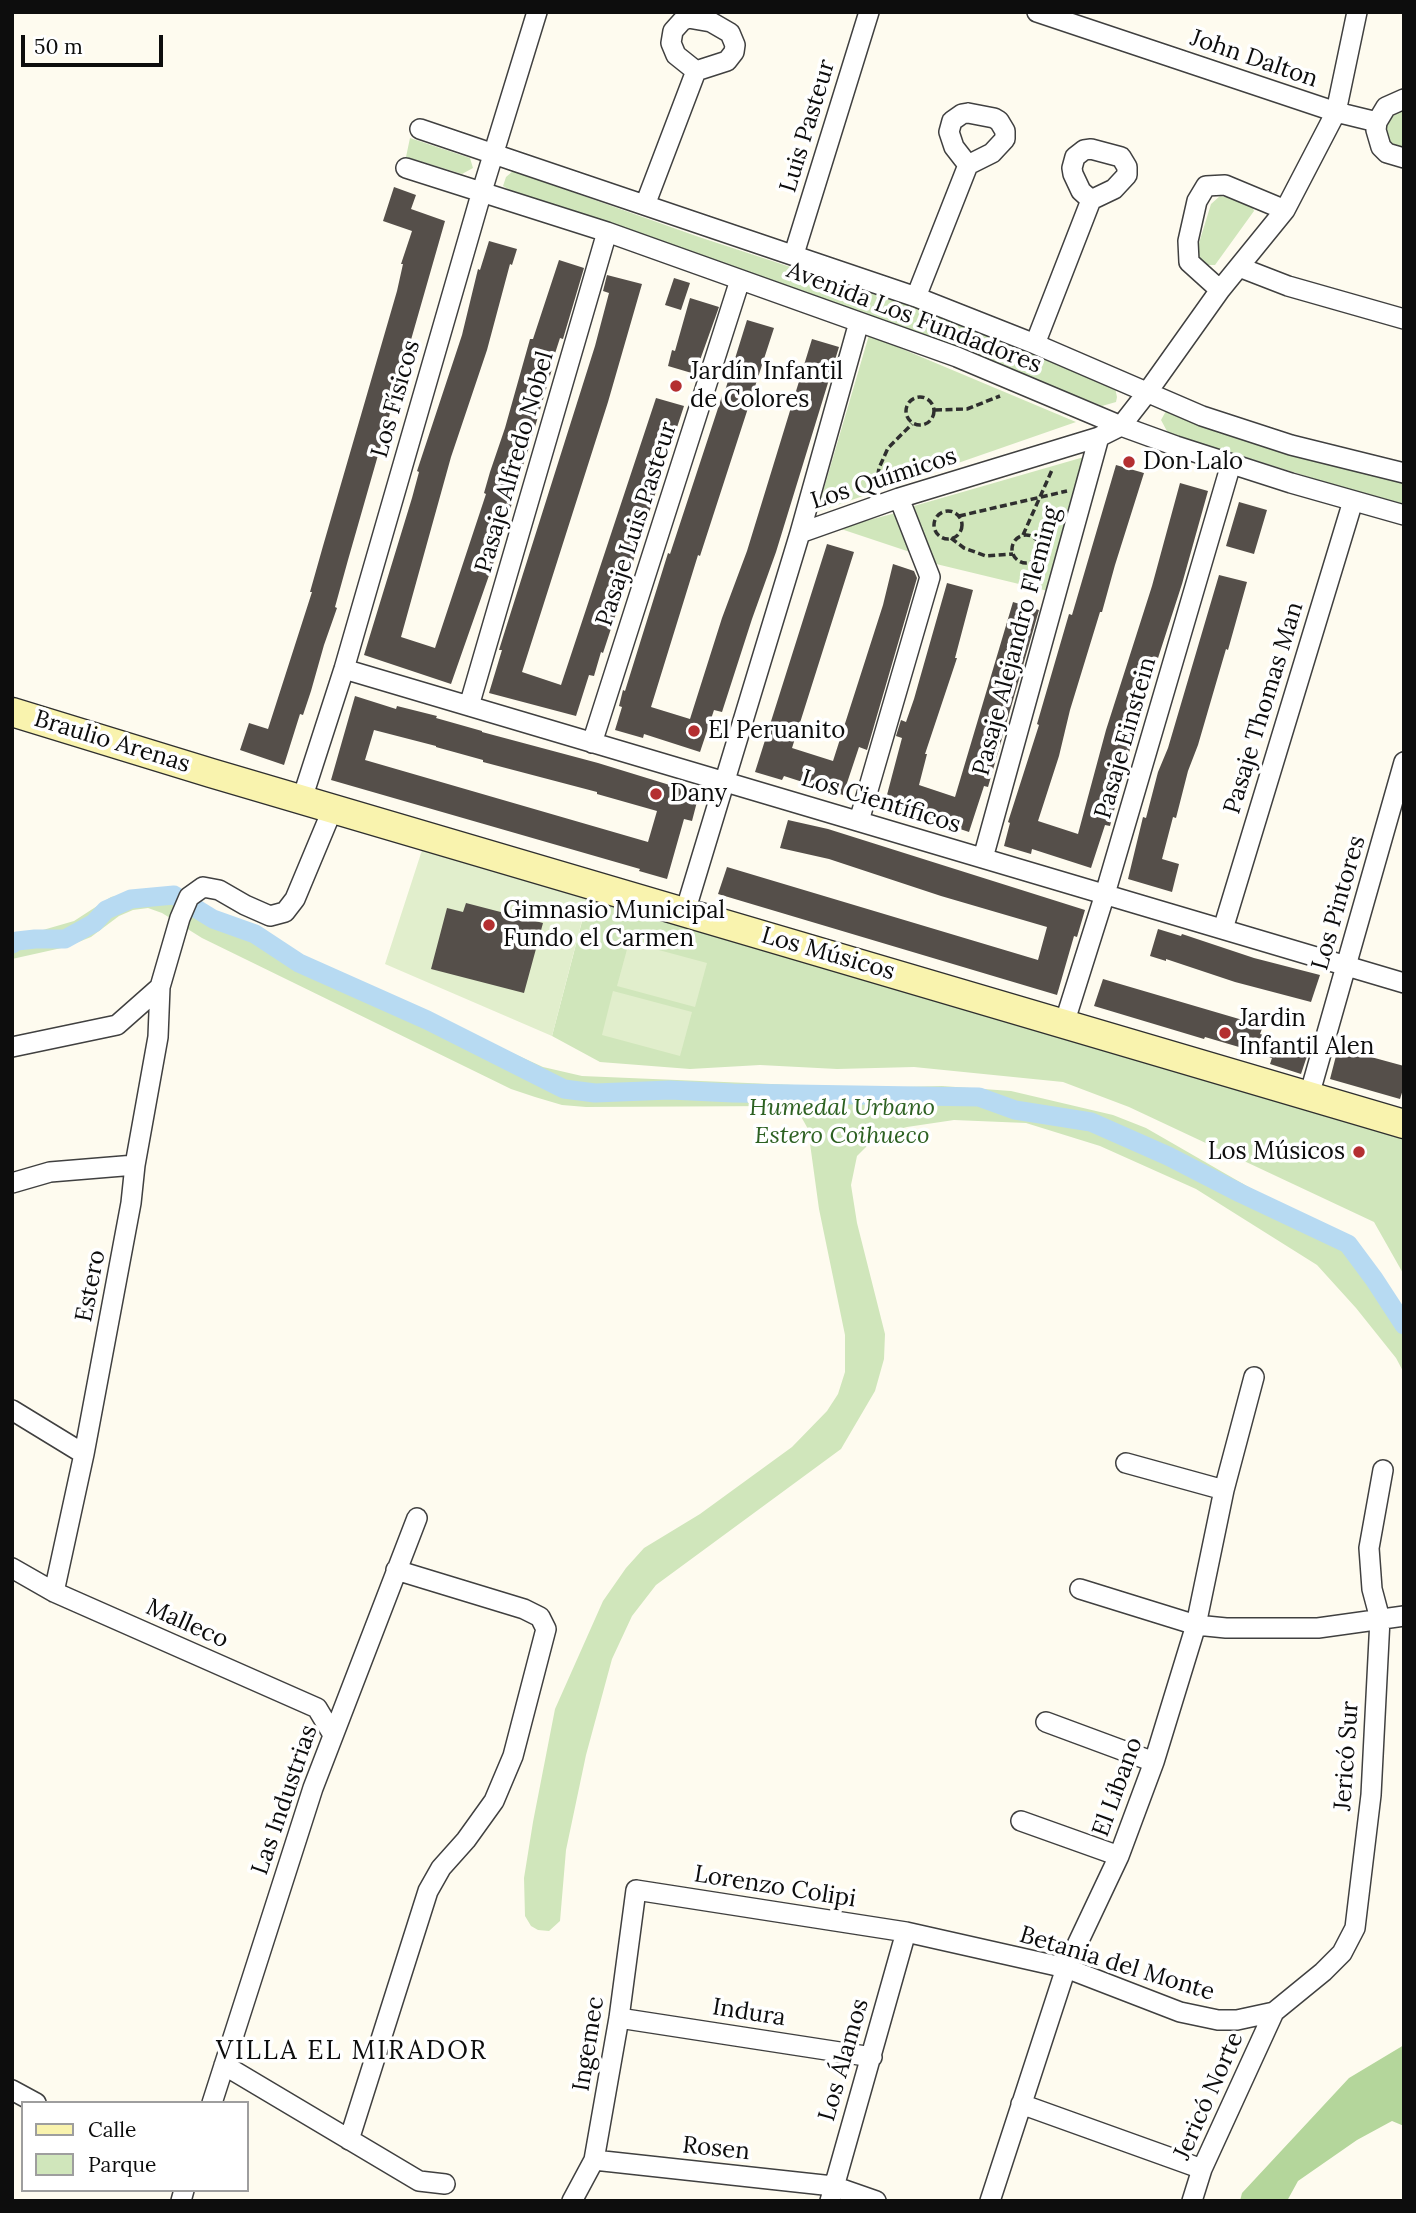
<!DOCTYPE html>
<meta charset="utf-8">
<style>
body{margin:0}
#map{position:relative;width:1416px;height:2213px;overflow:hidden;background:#fefbef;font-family:Lora,serif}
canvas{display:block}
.frame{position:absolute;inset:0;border:14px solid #0d0d0d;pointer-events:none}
.legend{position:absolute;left:21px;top:2101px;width:228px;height:91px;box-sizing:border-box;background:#fff;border:2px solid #9e9e9e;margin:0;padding:9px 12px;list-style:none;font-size:21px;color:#0d0d0d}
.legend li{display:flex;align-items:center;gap:14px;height:35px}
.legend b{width:35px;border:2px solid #9e9e9e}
.scale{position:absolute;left:21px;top:35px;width:142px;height:32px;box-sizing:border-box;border:4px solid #0d0d0d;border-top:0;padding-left:9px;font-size:21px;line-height:24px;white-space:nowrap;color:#0d0d0d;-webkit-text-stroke:5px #fff;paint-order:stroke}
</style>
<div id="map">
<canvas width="1416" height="2213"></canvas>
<div class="frame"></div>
<ul class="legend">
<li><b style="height:9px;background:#f9f3ae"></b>Calle</li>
<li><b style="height:19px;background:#d0e6bb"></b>Parque</li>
</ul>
<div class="scale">50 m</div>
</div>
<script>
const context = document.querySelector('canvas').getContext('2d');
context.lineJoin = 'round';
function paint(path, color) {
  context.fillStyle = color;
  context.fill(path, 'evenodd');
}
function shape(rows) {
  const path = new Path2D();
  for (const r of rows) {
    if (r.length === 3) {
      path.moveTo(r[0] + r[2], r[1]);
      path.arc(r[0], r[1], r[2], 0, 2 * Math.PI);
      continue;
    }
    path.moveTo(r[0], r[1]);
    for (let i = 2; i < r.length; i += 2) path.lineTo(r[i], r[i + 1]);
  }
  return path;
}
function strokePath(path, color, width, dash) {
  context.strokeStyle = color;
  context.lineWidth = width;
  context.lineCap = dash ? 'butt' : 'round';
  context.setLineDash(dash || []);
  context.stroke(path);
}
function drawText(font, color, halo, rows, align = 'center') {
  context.font = font + ' Lora,serif';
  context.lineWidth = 7;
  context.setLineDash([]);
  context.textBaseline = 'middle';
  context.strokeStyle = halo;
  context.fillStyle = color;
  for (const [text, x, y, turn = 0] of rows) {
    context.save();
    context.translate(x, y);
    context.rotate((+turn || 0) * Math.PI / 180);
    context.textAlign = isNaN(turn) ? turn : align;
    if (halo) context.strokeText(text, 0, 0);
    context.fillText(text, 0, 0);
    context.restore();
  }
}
const green = shape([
 [1404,106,1404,149,1391,146,1384,139,1383,118],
 [410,138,470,158,473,168,462,174,406,157],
 [513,171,699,237,937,315,1115,388,1117,397,1116,402,1102,406,893,323,645,241,511,191,503,186,506,177],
 [1220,196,1250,201,1254,211,1215,265,1206,265,1199,257,1199,243,1211,204],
 [869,335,1076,422,817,512],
 [1174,408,1404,480,1404,504,1357,492,1168,433,1161,420,1166,411],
 [1084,457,1048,591,932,563,914,506],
 [896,513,913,553,838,528],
 [591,887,1404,1134,1404,1275,1374,1222,1129,1107,1063,1082,914,1067,837,1069,760,1065,690,1069,600,1062,552,1036],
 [149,888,171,890,230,924,543,1067,582,1076,866,1088,942,1086,1011,1091,1113,1115,1146,1128,1325,1231,1361,1265,1404,1333,1404,1373,1396,1358,1356,1308,1317,1265,1196,1189,1100,1146,1026,1123,954,1120,907,1127,878,1135,857,1156,851,1185,857,1223,885,1334,884,1359,875,1391,841,1449,656,1585,632,1616,612,1659,586,1755,566,1850,560,1921,549,1931,538,1930,531,1926,525,1916,524,1878,533,1822,555,1709,603,1601,626,1568,644,1548,700,1514,792,1447,827,1411,838,1394,845,1372,845,1335,819,1209,808,1129,798,1111,779,1106,586,1107,562,1105,535,1097,511,1089,202,938,162,913,148,908,133,910,119,916,91,937,66,947,12,959,12,936,36,932,74,921,111,897]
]);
const forest = shape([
 [1404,2045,1404,2126,1392,2121,1357,2140,1298,2181,1287,2201,1240,2201,1242,2193,1349,2078]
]);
const pitch = shape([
 [424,844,591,886,552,1036,385,964],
 [629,942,707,963,695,1007,617,986],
 [613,991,692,1012,680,1056,602,1035]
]);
const canal = shape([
 [12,944,17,941,35,939,65,939,94,923,106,910,131,899,174,895,213,919,255,934,299,963,427,1020,564,1089,595,1093,670,1090,733,1093,979,1097,1015,1110,1091,1122,1168,1156,1240,1193,1348,1244,1374,1279,1404,1325]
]);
const building = shape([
 [394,187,416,195,411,209,445,221,348,560,335,607,337,608,324,645,311,691,303,715,300,714,284,765,240,750,249,723,268,729,312,592,310,592,323,546,397,291,403,264,401,264,412,231,383,221],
 [489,241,517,249,512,265,510,264,487,350,451,457,401,637,435,648,486,494,484,493,490,472,505,428,530,339,533,339,559,260,584,268,563,339,560,338,550,369,552,369,527,454,516,485,507,524,451,684,364,655,412,498,419,472,417,471,462,335,478,269,480,270],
 [607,275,642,284,608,402,522,672,561,685,656,398,684,406,603,653,601,652,594,676,589,675,576,716,489,693,502,650,499,650,504,634,595,346,609,293,603,291],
 [674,278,690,283,681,310,665,305],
 [690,298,719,307,695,374,668,366,672,350,675,351],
 [747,320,774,328,700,556,698,555,651,707,690,719,722,618,747,551,812,339,839,347,776,552,752,619,722,712,714,710,700,752,644,734,643,738,615,730,622,707,619,706,623,690,625,691,668,553,670,554,723,393,724,394],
 [1116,465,1144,473,1115,565,1102,612,1100,612,1070,710,1059,756,1038,821,1078,834,1106,730,1152,586,1180,483,1208,491,1182,584,1136,726,1110,826,1105,825,1091,868,1032,849,1031,854,1004,846,1010,823,1008,822,1039,725,1037,724,1069,614,1072,615],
 [1239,502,1267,510,1254,554,1226,546],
 [827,544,854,552,792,748,833,761,883,605,893,564,914,571,917,578,867,750,859,747,843,795,784,776,782,780,755,772],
 [1219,575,1247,582,1235,625,1228,650,1226,649,1198,745,1188,771,1176,818,1173,817,1162,859,1179,864,1172,892,1128,879,1143,817,1146,818,1158,772,1168,748],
 [947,583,973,590,955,658,957,658,925,754,927,754,919,785,955,797,1013,602,1039,610,988,787,984,786,969,832,912,813,910,819,883,810,902,738,896,736,901,720,906,722,914,699],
 [355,696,396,709,397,706,437,716,436,718,482,731,482,732,598,763,699,794,692,821,684,819,667,879,639,871,640,869,331,780],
 [374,730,436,746,436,747,483,760,483,762,597,792,597,794,657,811,648,842,365,760],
 [788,820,828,829,1085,910,1077,937,1074,936,1057,995,718,894,727,867,1038,960,1047,927,941,896,829,859,780,848],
 [466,903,543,923,524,993,431,969,447,908,463,912],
 [1158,929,1181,936,1182,934,1254,958,1320,975,1311,1002,1235,982,1166,959,1166,961,1150,956],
 [1103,979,1263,1026,1260,1034,1309,1050,1301,1074,1270,1064,1272,1058,1239,1047,1205,1037,1204,1039,1094,1006],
 [1338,1048,1404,1066,1404,1086,1400,1099,1330,1079]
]);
const path = shape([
 [920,411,14],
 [935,410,967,409,1000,396],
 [876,486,879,468,888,448,912,424],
 [948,525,14],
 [959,516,1067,491],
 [1026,549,14],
 [1023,535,1052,470],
 [951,538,964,548,986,556,1013,554]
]);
const street = shape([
 [1037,12,1336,112,1377,122],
 [688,18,711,22,730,33,735,45,734,52,727,61,696,71,676,55,671,43,673,31,682,21,688,18],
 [1404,99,1386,107,1377,122,1376,130,1381,147,1387,153,1404,158],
 [968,113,994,118,999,121,1005,131,1005,139,992,153,968,165,954,147,949,132,952,121,962,114,968,113],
 [420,129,916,297,1035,344,1202,416,1291,445,1404,473],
 [406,168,607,232,957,357,1121,426,1176,446,1291,483,1404,515],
 [645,205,696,71],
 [794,254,869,12],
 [1239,267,1288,286,1404,319],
 [1220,290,1189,262,1188,241,1197,201,1206,186,1225,185,1285,210],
 [916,297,968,165],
 [1035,344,1091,200,1114,189,1127,175,1127,167,1121,157,1091,149,1084,150,1075,157,1072,168,1073,174,1081,191,1091,200],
 [800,533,899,498,1099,437,1121,426,1146,394,1220,290,1285,210,1336,112,1357,12],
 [344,669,1404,983],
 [469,706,607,232],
 [592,743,740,280],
 [302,799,344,669,482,191,537,12],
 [859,821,930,577,899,498],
 [983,858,1099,437],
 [685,912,800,533,859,322],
 [1223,929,1353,501],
 [1064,1024,1105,894,1231,464],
 [12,1047,117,1025,160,987],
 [1309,1096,1404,762],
 [12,1183,50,1172,135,1165],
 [12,1410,84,1454],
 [1126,1463,1224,1490],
 [12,1568,54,1592,317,1708,332,1733],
 [1080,1589,1196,1625,1226,1628,1318,1628,1404,1616],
 [54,1592,84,1454,131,1203,135,1165,158,1037,160,987,180,918,189,897,203,887,219,890,245,905,270,916,285,912,295,899,333,808],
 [1046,1722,1154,1762],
 [1021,1821,1119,1856],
 [619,2018,872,2057],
 [224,2065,419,2181,445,2184],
 [12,2090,36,2103],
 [212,2103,313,1788,417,1518],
 [1021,2104,1202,2169],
 [349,2140,428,1891,441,1868,466,1840,494,1801,513,1756,546,1629,540,1617,524,1609,396,1570],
 [594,2160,833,2186,876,2201],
 [181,2201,184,2190],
 [572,2201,594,2160,619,2018,636,1890,906,1932,1066,1968,1180,2012,1218,2020,1237,2020,1274,2012,1323,1972,1342,1953,1355,1928,1371,1795,1380,1619,1372,1589,1369,1548,1383,1470],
 [830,2201,906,1932],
 [990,2201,1066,1968,1119,1856,1154,1762,1196,1625,1224,1490,1254,1377],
 [1192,2201,1202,2169,1274,2012]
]);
const secondary = shape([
 [12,712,211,773,1404,1124]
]);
const markers = [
 [676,386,7,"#b42f31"],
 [1129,462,7,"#b42f31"],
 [694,731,7,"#b42f31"],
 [656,794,7,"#b42f31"],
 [489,925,7,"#b42f31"],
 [1225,1033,7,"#b42f31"],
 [1359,1152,7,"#b42f31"]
];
const streetNames = [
 ["John Dalton",1254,59,19],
 ["Luis Pasteur",808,126,-73],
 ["Avenida Los Fundadores",914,318,21],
 ["Los Físicos",396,399,-74],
 ["Pasaje Alfredo Nobel",515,462,-74],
 ["Los Químicos",884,479,-18],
 ["Pasaje Luis Pasteur",637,524,-72],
 ["Pasaje Alejandro Fleming",1017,641,-75],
 ["Pasaje Thomas Man",1264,708,-73],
 ["Pasaje Einstein",1126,738,-74],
 ["Braulio Arenas",112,742,17],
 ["Los Científicos",881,802,17],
 ["Los Pintores",1339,903,-74],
 ["Los Músicos",828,954,16],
 ["Estero",91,1286,-79],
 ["Malleco",187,1624,24],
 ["Jericó Sur",1347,1756,-86],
 ["El Líbano",1118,1787,-70],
 ["Las Industrias",285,1800,-71],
 ["Lorenzo Colipi",775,1887,9],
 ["Betania del Monte",1117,1964,17],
 ["Indura",749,2013,9],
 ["Ingemec",589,2044,-81],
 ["Los Álamos",844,2060,-74],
 ["Jericó Norte",1209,2096,-66],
 ["Rosen",716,2149,6]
];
const poiNames = [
 ["Jardín Infantil",690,372],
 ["de Colores",690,400],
 ["Don Lalo",1143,462],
 ["El Peruanito",708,731],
 ["Dany",670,794],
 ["Gimnasio Municipal",503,911],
 ["Fundo el Carmen",503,939],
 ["Jardin",1239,1019],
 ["Infantil Alen",1239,1047],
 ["Los Músicos",1345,1152,"right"]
];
const parkNames = [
 ["Humedal Urbano",842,1108],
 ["Estero Coihueco",842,1136]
];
const neighbourhoodNames = [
 ["VILLA EL MIRADOR",352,2052]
];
paint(green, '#d0e6bb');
paint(forest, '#b4d69b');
paint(pitch, '#e1eecc');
strokePath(canal, '#b7daf2', 19);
paint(building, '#554f4a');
strokePath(street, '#404040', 22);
strokePath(secondary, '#2f2f2f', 31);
strokePath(path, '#2f2f2f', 3.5, [7, 3.5]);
strokePath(street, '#fff', 19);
strokePath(secondary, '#f9f3ae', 28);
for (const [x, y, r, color] of markers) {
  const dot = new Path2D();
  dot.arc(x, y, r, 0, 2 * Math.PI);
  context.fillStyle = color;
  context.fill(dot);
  strokePath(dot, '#fff', 2.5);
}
drawText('24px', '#0d0d0d', '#fff', streetNames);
drawText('24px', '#0d0d0d', '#fff', poiNames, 'left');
drawText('italic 24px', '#2d6122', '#fff', parkNames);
context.letterSpacing = '2px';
drawText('26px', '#0d0d0d', '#fff', neighbourhoodNames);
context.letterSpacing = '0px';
</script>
